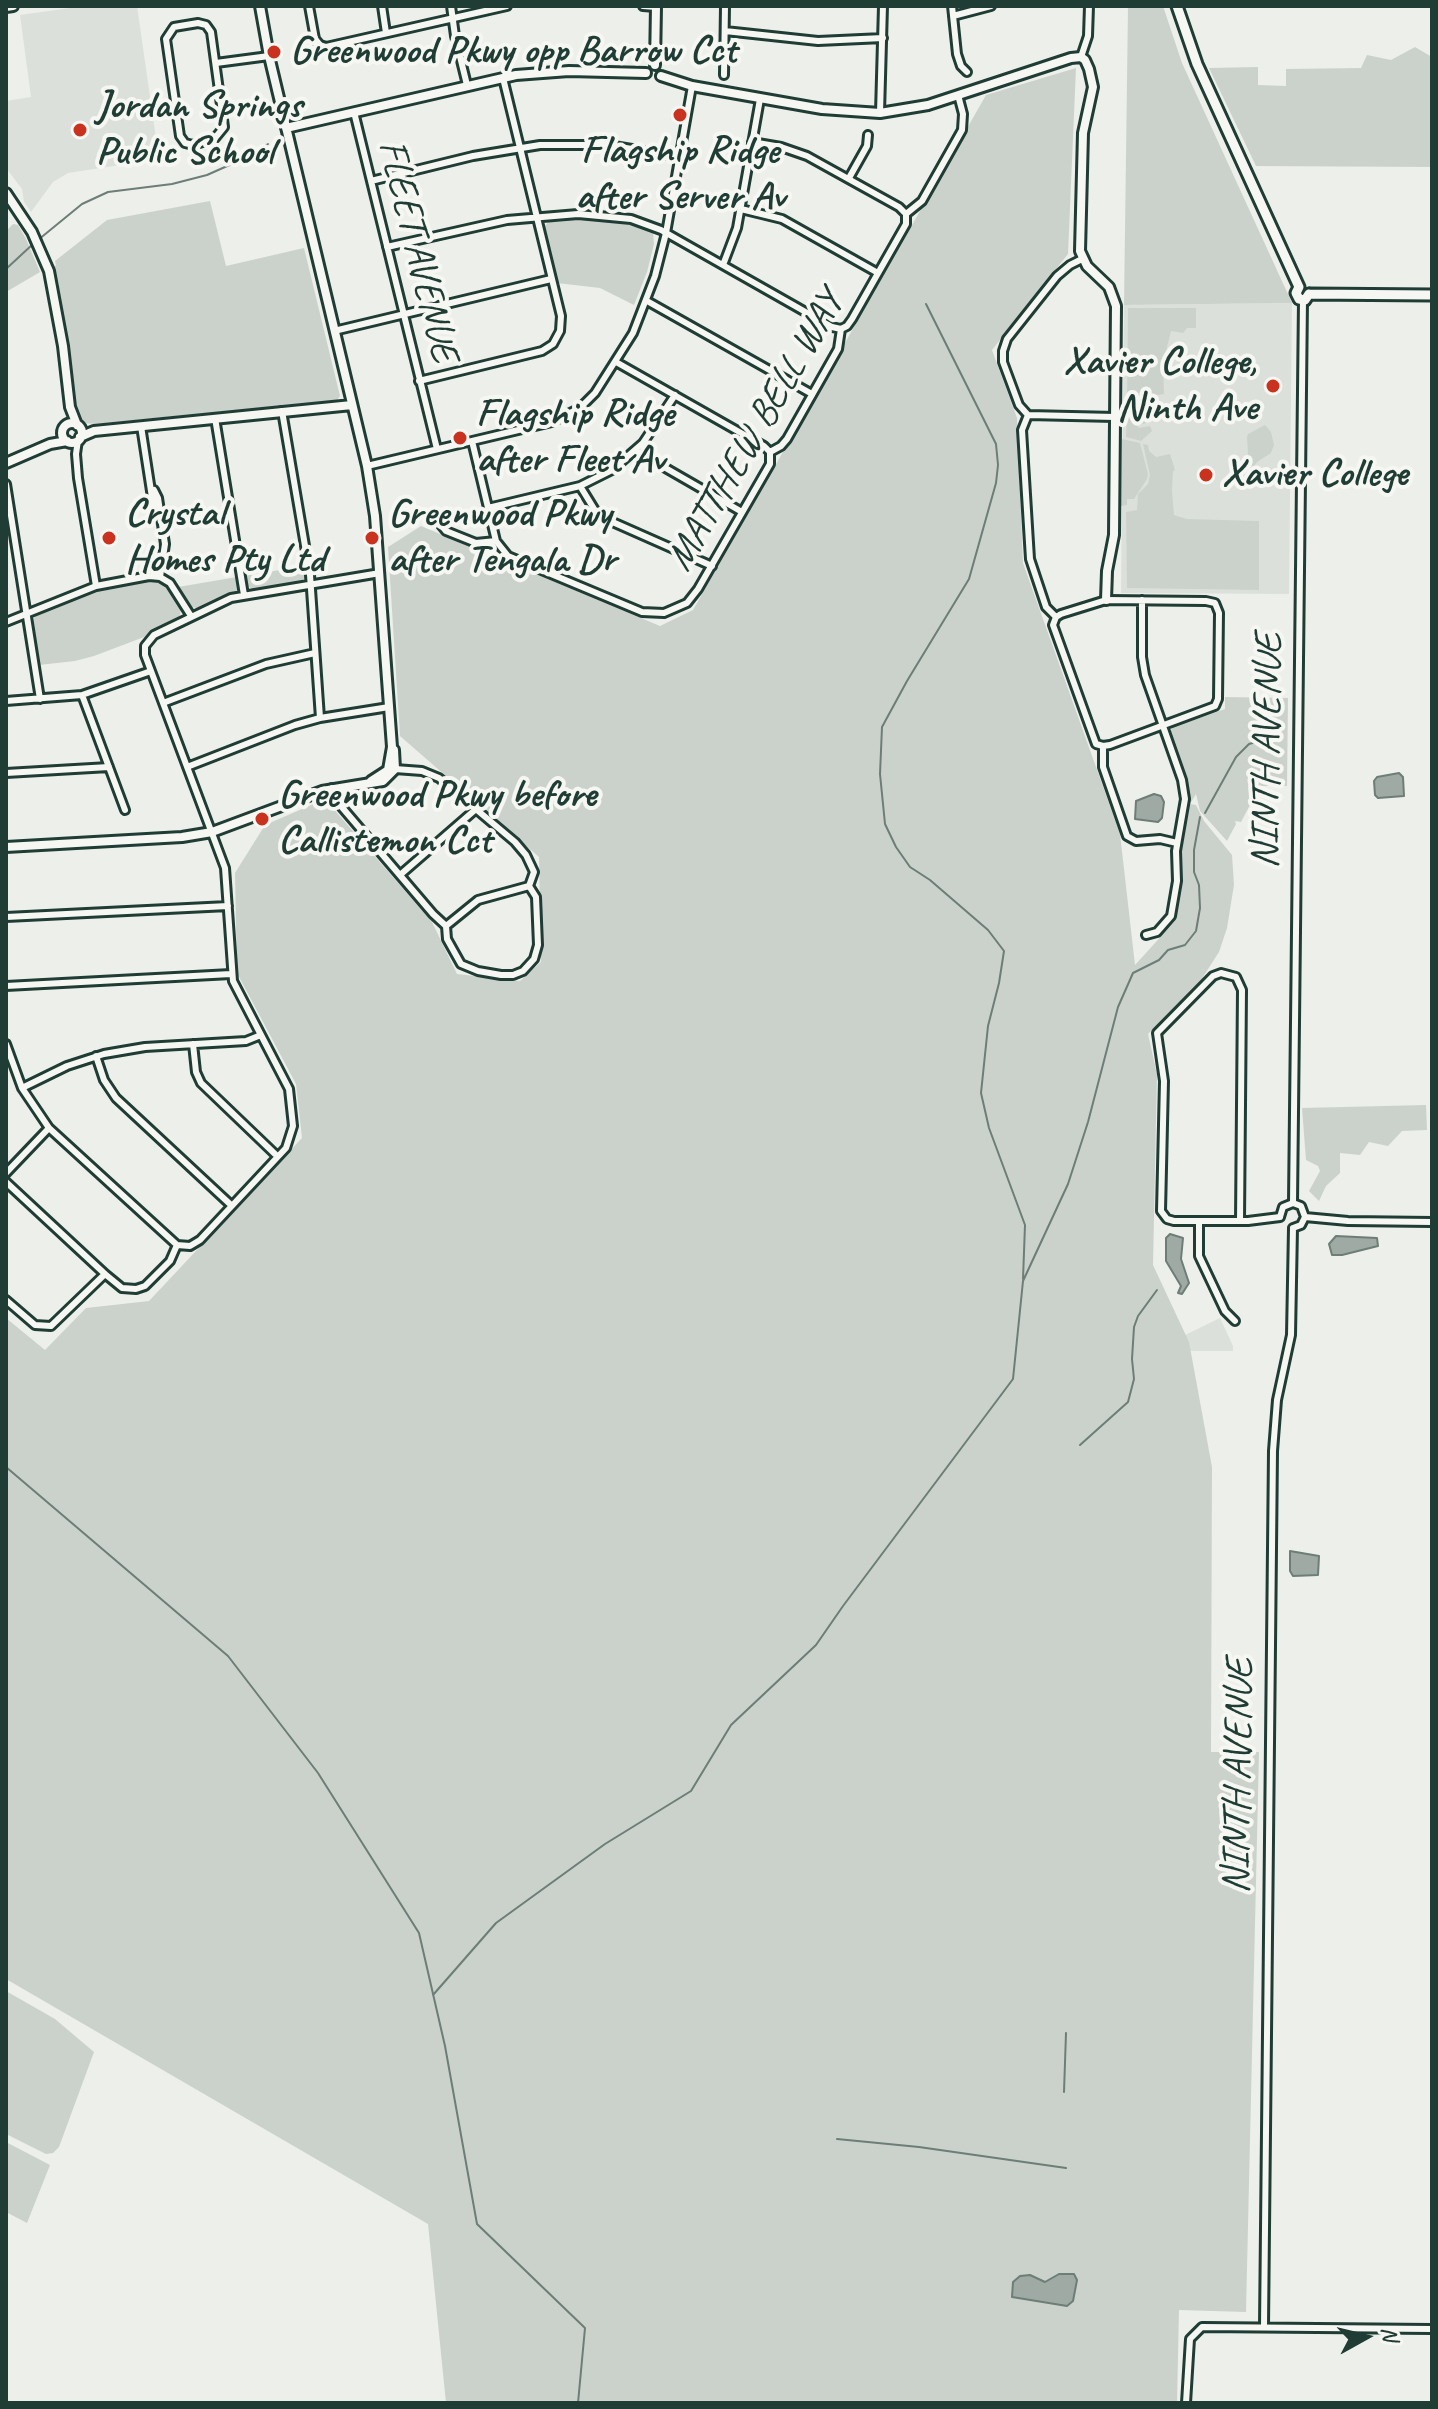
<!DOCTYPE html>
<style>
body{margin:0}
#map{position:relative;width:1438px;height:2409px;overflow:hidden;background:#edefea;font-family:Caveat,sans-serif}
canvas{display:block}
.frame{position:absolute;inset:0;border:8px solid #1f3d34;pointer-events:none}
.north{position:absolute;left:1326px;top:2297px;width:80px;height:80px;-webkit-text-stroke:6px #f6f6f2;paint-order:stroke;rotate:82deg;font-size:22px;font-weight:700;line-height:32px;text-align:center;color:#1f3d34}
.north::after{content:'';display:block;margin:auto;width:28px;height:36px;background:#1f3d34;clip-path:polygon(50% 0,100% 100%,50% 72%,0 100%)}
</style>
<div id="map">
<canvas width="1438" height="2409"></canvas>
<div class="frame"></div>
<div class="north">N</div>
</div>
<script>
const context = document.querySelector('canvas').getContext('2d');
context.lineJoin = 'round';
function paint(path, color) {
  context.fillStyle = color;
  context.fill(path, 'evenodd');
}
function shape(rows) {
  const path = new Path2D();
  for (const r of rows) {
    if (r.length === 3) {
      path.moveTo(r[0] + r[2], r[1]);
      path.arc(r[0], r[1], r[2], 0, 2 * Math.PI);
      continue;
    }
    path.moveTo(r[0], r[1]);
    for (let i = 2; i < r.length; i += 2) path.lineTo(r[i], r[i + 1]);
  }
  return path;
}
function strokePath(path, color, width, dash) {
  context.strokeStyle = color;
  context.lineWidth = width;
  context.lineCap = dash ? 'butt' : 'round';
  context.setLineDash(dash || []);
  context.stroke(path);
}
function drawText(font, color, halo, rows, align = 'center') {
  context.font = font + ' Caveat,sans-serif';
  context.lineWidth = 8;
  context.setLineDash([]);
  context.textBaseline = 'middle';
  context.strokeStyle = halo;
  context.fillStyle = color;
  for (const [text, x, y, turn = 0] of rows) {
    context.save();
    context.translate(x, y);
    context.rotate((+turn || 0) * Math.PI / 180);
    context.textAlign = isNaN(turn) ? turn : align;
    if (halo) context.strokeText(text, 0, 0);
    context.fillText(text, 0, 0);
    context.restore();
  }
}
const built = shape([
 [84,6,137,6,159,159,68,173,53,182,31,212,24,202,22,189,6,168,6,101,31,97,20,15],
 [1292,303,1289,594,1121,593,1124,305],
 [1220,1318,1233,1346,1233,1351,1190,1351,1185,1335]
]);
const green = shape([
 [1128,6,1163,6,1182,63,1292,303,1124,305],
 [1415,47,1432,57,1432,167,1256,166,1209,68,1258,67,1258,85,1286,86,1286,69,1361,68,1367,55,1391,60],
 [1076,68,1068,254,992,350,1017,418,1023,563,1120,834,1135,965,1175,921,1182,882,1180,847,1188,811,1188,793,1170,731,1173,727,1225,709,1225,697,1288,698,1287,786,1260,786,1241,822,1235,821,1236,824,1227,841,1200,811,1196,794,1190,804,1196,805,1204,821,1232,855,1234,885,1227,928,1219,952,1201,980,1148,1034,1157,1074,1153,1265,1189,1342,1212,1467,1211,1752,1259,1752,1246,2312,1179,2310,1177,2403,446,2403,428,2224,6,1979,6,1318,45,1350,86,1308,149,1301,302,1138,296,1084,237,973,235,873,265,825,325,799,432,922,457,974,520,981,541,962,539,857,400,736,388,547,421,526,660,626,693,610,986,95],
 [210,201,226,266,304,248,340,396,337,400,95,424,83,423,76,414,63,310,53,268,56,265,55,261,107,220],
 [568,218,622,222,653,232,654,244,647,272,634,305,600,288,557,283,545,226,548,222,568,221],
 [13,224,18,225,26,239,40,272,6,292,6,231],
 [1128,308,1196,308,1196,328,1187,328,1183,333,1171,331,1163,364,1164,394,1144,397,1127,405],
 [1134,404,1132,410,1135,411,1138,405,1150,406,1152,419,1150,422,1142,424,1136,419,1134,421,1139,428,1150,426,1152,431,1141,441,1126,437,1127,408],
 [1265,425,1271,432,1274,445,1271,453,1257,462,1253,468,1248,454,1247,437,1248,434],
 [1122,439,1140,443,1148,474,1147,479,1134,499,1127,499,1127,505,1121,506],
 [1143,444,1148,445,1149,451,1156,457,1170,454,1175,470,1173,471,1172,491,1174,515,1187,519,1259,521,1259,590,1127,588,1126,512,1137,510,1138,494,1148,484,1150,475],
 [304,566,306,577,301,582,253,590,246,584,244,576],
 [237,577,239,587,236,592,197,608,191,607,178,587],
 [150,580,163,583,170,590,181,608,180,616,144,637,94,656,75,661,39,665,33,620,36,615,101,588],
 [1426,1105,1427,1130,1402,1131,1388,1146,1369,1142,1360,1155,1340,1153,1340,1173,1326,1186,1319,1201,1309,1191,1320,1171,1318,1166,1306,1160,1302,1108],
 [6,1991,55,2019,94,2052,59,2147,53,2153,46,2154,6,2134],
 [6,2142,50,2165,27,2223,6,2212]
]);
const water = shape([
 [1399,773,1403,777,1404,796,1378,798,1375,795,1374,781,1377,777,1399,773],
 [1154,794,1161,796,1164,802,1162,818,1158,822,1135,819,1136,801,1154,794],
 [1170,1234,1183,1238,1181,1259,1189,1283,1182,1294,1178,1293,1181,1286,1166,1261,1166,1238,1170,1234],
 [1336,1236,1377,1238,1378,1246,1342,1255,1332,1255,1329,1244,1336,1236],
 [1290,1551,1319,1556,1318,1575,1293,1576,1290,1571,1290,1551],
 [1059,2274,1074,2274,1077,2280,1073,2301,1067,2306,1012,2297,1013,2282,1020,2276,1030,2275,1045,2282,1059,2274]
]);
const stream = shape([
 [38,240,82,204,108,192,172,184,207,175,243,159,268,144],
 [6,269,33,244],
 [926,304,996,444,998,465,996,483,969,579,907,681,882,727,880,774,885,824,896,847,910,867,930,880,988,930,1004,951,999,983,988,1026,981,1093,989,1128,1025,1225,1023,1279],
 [1205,813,1236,757,1249,744,1267,739],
 [1080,1445,1128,1402,1134,1379,1132,1359,1134,1327,1138,1316,1157,1290],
 [6,1467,228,1656,318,1773,419,1933,445,2046,477,2224,585,2328,578,2403],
 [433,1995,496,1923,605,1844,691,1791,731,1725,816,1645,843,1606,1013,1379,1023,1281,1068,1184,1088,1122,1118,1007,1133,973,1159,960,1168,950,1185,945,1196,931,1200,908,1199,885,1194,872,1194,850,1200,817],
 [1064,2092,1066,2033],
 [837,2139,919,2147,1066,2168]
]);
const minor = shape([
 [309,6,315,39,320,45,326,47,507,6],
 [382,6,386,33],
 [451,6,455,36,467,85],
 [643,6,656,7],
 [952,6,957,54,961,66,967,72],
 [953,16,991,6],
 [198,23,206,25,211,32,224,127,215,138,193,145,185,143,180,136,166,39,174,27,198,23],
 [725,31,818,41,883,38],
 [1081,57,1088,36,1089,6],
 [216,63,269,56],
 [724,75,725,6],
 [354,112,437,449],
 [880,113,883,6],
 [752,142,781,147,807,156,899,207,906,214],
 [849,178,867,146,868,135],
 [371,181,473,156,540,145,608,145,679,157],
 [741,209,782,219,878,273],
 [387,247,507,220,578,214,631,219,661,230,832,327,841,329],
 [1082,259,1070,265,1057,276,1007,339,1003,351,1003,362,1019,405,1028,415,1115,417],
 [723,265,737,228,760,99],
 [647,301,812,394],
 [334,331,551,279],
 [616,362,764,446,770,452],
 [419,381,542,351,553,344,560,331,561,316,503,78],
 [282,411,310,575,320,718],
 [1028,415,1022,430,1030,559,1046,607,1056,617],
 [215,418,244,595],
 [141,426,153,504,160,515],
 [78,440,76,454,78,478,96,586],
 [472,441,496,541,508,556,642,612,664,613,687,603,698,589,770,464,770,452,781,446,787,439,838,349,841,329,847,326,852,319,906,224,906,214,922,201,962,130,963,114,958,95],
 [636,451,742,512],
 [367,466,552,422,580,408,595,393,633,333,655,276,666,233,692,86],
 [6,484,40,699],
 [580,486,596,512,608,520,712,566],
 [154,490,158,498,165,544,160,577],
 [488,508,580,486,612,470,643,443,675,395],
 [441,525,446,531,476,543,496,541],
 [1106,600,1206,601,1215,603,1219,613,1218,699,1215,706,1110,745,1103,746,1096,744,1053,625,1056,617,1061,614,1106,600],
 [1142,600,1142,657,1145,675,1182,780,1185,799,1176,851,1177,881,1171,916,1157,932,1146,935],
 [6,622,96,586,149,576,160,577,170,583,191,616],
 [82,695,125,810],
 [6,701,82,695,151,671],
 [163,703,266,664,315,653],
 [1103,746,1103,767,1127,836,1136,841,1160,839,1177,843],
 [187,767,295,725,320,718,389,707],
 [6,773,109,767],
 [332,788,340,805,433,914,446,926,447,939,461,964,478,971,501,975,513,975,523,971,534,959,538,945,536,897,529,886,534,872,526,855,515,842,439,778,422,771,395,769],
 [400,875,476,809],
 [6,917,228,906],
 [446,926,478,900,529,886],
 [6,986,231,974],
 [6,1044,22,1088,49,1128,177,1245,190,1246,200,1240,286,1148,293,1126,289,1089,233,981,225,868,145,655,145,646,154,635,231,598,380,573],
 [193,1044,196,1072,201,1083,275,1154],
 [96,1056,104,1080,116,1098,231,1205],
 [22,1088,67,1066,104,1054,145,1047,246,1041,261,1035],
 [6,1173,49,1128],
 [6,1182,105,1274],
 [1293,1203,1303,300],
 [1293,1203,1301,1206,1305,1217,1301,1225,1293,1228],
 [1280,1217,1283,1207,1293,1203],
 [1305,1217,1348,1221,1432,1222],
 [1199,1221,1199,1256,1225,1311,1235,1321],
 [1240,1221,1242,990,1236,977,1221,973,1213,976,1157,1033,1164,1081,1161,1211,1167,1219,1174,1221,1248,1221,1280,1217],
 [6,1300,35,1325,51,1326,105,1274,122,1288,136,1289,145,1286,170,1261,177,1245],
 [1264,2326,1273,1451,1277,1400,1291,1335,1293,1228],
 [1186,2403,1190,2339,1202,2327,1432,2329]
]);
const tertiary = shape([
 [260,6,269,56,367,466,375,516,392,747,388,770,371,781],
 [6,7,13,6],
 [655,65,656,6],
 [661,76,692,86,822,109,880,113,928,105,1071,58,1081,57,1085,60,1089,69,1093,87,1083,133,1080,251,1087,266,1109,287,1116,306,1114,535,1107,571,1106,600],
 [286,128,516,75,569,71,646,73],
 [6,193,32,232,49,271,63,346,70,407,77,425],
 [72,433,10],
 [80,437,94,431,352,405],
 [6,463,50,444,67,441],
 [6,847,182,837,212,832,322,791,383,781,395,769,394,750]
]);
const secondary = shape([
 [1177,6,1197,64,1299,287],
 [1299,287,1296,293,1299,299,1305,300,1309,294],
 [1309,294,1432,295]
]);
const markers = [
 [274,52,8,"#c8321e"],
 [680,115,8,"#c8321e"],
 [80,130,8,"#c8321e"],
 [1273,386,8,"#c8321e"],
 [460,438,8,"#c8321e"],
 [1206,475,8,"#c8321e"],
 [109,538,8,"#c8321e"],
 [372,538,8,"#c8321e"],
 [262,819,8,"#c8321e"]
];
const poiNames = [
 ["Greenwood Pkwy opp Barrow Cct",290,52],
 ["Jordan Springs",96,107],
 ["Public School",96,153],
 ["Flagship Ridge",680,152,"center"],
 ["after Server Av",680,198,"center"],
 ["Xavier College,",1257,363,"right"],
 ["Ninth Ave",1257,409,"right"],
 ["Flagship Ridge",476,415],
 ["after Fleet Av",476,461],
 ["Xavier College",1222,475],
 ["Crystal",125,515],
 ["Homes Pty Ltd",125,561],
 ["Greenwood Pkwy",388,515],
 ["after Tengala Dr",388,561],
 ["Greenwood Pkwy before",278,796],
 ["Callistemon Cct",278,842]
];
const streetNames = [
 ["FLEET AVENUE",417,251,76],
 ["MATTHEW BELL WAY",756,431,-60],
 ["NINTH AVENUE",1268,751,-89],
 ["NINTH AVENUE",1239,1776,-89]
];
paint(built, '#dce0db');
paint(green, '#cbd2cc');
paint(water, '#9faaa4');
strokePath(water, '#6c7e77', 2);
strokePath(stream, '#6c7e77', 2);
strokePath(minor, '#1f3d34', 12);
strokePath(tertiary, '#1f3d34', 14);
strokePath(secondary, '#1f3d34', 15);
strokePath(minor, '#f6f6f2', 6);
strokePath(tertiary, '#f6f6f2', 8);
strokePath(secondary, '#f6f6f2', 9);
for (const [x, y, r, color] of markers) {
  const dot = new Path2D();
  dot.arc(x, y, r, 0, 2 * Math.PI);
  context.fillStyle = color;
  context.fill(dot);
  strokePath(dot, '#f6f6f2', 3);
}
drawText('bold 40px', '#1f3d34', '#f6f6f2', poiNames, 'left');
drawText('40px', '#1f3d34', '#f6f6f2', streetNames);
</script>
